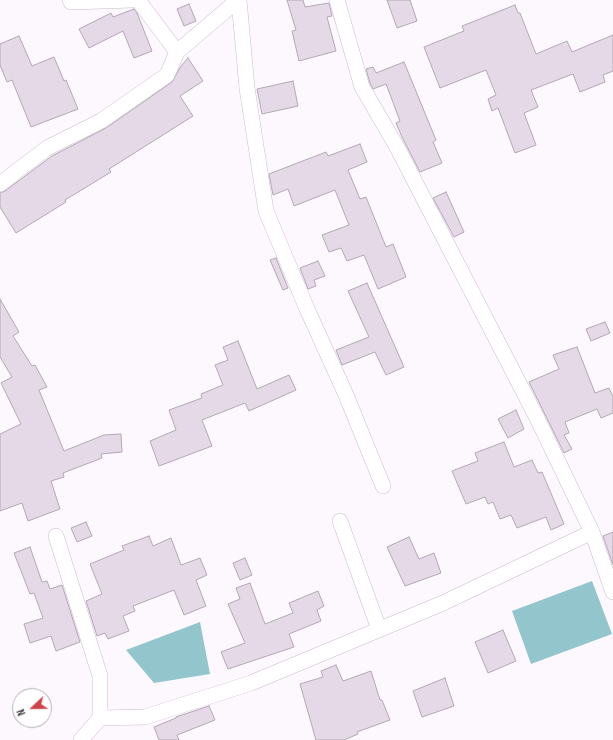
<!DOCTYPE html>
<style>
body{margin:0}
#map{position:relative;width:613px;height:740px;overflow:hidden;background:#fdf8fe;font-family:"Sofia Sans Condensed",sans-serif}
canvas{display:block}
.north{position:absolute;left:12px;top:688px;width:40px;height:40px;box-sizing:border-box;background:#fff;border:1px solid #b1afb1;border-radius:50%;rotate:248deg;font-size:11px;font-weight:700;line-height:16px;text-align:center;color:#3b363c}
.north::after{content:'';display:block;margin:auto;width:14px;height:18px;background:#d1414c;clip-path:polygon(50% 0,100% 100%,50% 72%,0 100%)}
</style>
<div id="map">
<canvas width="613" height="740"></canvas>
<div class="north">N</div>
</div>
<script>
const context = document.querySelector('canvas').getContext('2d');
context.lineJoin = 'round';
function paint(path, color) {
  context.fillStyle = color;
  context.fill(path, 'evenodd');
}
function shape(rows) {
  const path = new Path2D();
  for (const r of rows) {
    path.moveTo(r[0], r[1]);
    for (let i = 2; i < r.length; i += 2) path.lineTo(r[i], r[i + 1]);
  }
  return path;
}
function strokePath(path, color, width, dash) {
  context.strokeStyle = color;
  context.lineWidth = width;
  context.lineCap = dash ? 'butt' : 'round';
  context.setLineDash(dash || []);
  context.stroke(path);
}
const water = shape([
 [592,581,612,634,531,664,512,611],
 [200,622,210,674,154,683,126,650]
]);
const building = shape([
 [287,0,303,0,305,7,329,3,332,16,327,17,336,51,299,61,292,31,296,30,287,0],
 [387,0,410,0,417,21,397,28,387,0],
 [189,4,196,21,184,26,177,9,189,4],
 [515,5,518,13,520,13,536,54,567,41,572,52,613,35,613,71,603,75,605,82,580,92,573,74,531,90,538,107,524,113,536,145,515,153,498,108,492,111,488,99,496,95,486,70,440,88,424,47,464,31,462,26,515,5],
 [134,9,137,13,152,51,134,58,123,31,89,48,79,29,111,13,113,17,134,9],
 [19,36,32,66,54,57,64,81,66,80,78,109,31,127,12,80,7,82,0,65,0,44,19,36],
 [188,58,203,81,180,96,193,116,109,169,111,172,65,200,66,202,16,233,0,207,0,193,5,191,52,156,106,128,172,82,181,66,188,58],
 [404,62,436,140,433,142,442,163,420,172,402,137,396,123,400,121,386,84,373,89,370,83,366,69,373,67,376,73,404,62],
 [293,81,298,106,262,114,257,89,293,81],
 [360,144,367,162,348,170,360,199,366,197,386,247,393,244,406,277,378,289,364,255,347,261,341,248,329,252,322,235,349,225,335,190,294,206,288,189,273,195,269,174,326,152,328,156,360,144],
 [446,192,464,232,454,237,433,198,446,192],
 [276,258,288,288,283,290,270,260,276,258],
 [318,261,325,276,314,280,316,286,308,289,300,268,318,261],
 [367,283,404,367,386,375,375,352,342,365,336,350,369,337,348,291,367,283],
 [0,299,19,332,13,336,32,366,35,365,47,387,39,390,64,451,104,435,121,434,122,452,101,454,102,458,63,473,64,477,51,481,60,509,28,521,22,503,0,511,0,434,21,424,1,383,12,377,0,357,0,299],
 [605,322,610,333,591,341,586,329,605,322],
 [238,341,257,389,289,375,296,390,249,411,245,403,202,420,212,446,159,466,150,441,176,430,169,410,202,398,201,394,223,385,215,365,228,360,223,347,238,341],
 [577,347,595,393,609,388,613,397,613,413,601,418,597,409,565,422,569,433,564,435,572,449,564,453,529,382,559,369,553,355,577,347],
 [516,410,524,429,508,438,498,419,516,410],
 [504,442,514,467,532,460,538,473,542,472,564,524,551,530,546,517,517,528,511,515,500,519,493,502,488,504,485,497,466,504,452,471,478,461,475,453,504,442],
 [86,522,92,536,77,542,71,528,86,522],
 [613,532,613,565,603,536,613,532],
 [149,536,153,546,171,538,181,565,200,558,207,575,196,580,206,606,184,615,174,590,133,606,135,611,123,616,129,631,108,639,105,633,97,636,86,601,102,594,90,564,124,550,122,546,149,536],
 [409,537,419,559,434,553,441,573,405,586,387,547,409,537],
 [30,547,42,582,47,581,50,589,62,585,80,642,56,651,51,636,30,643,24,624,43,618,34,593,30,594,14,553,30,547],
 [245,558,252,575,240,580,233,563,245,558],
 [250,583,265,624,293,613,289,603,318,591,324,606,317,610,321,621,289,634,294,647,228,669,221,652,245,643,228,604,240,599,236,588,250,583],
 [503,630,516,661,488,673,475,642,503,630],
 [336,665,343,681,371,671,380,700,382,700,390,720,357,732,358,734,344,740,316,740,300,684,323,677,321,671,336,665],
 [445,678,454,706,422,717,413,691,445,678],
 [209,706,215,720,177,735,179,740,159,740,154,727,176,718,176,717,209,706]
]);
const minor = shape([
 [70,0,71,2,132,0],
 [138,0,177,52],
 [239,0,247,88,266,211,307,309,346,395,383,486],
 [337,0,362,87,397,147,537,418,592,532,613,592],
 [0,184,47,148,101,121,167,75,177,52,238,0],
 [340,521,379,629],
 [56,536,100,676,100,718,81,740],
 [100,718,145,717,251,683,443,603,592,532]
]);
paint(water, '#93c5cc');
paint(building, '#e5d9e7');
strokePath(building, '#b3a7b5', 1);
strokePath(minor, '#c9bdcb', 16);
strokePath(minor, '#fff', 15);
</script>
